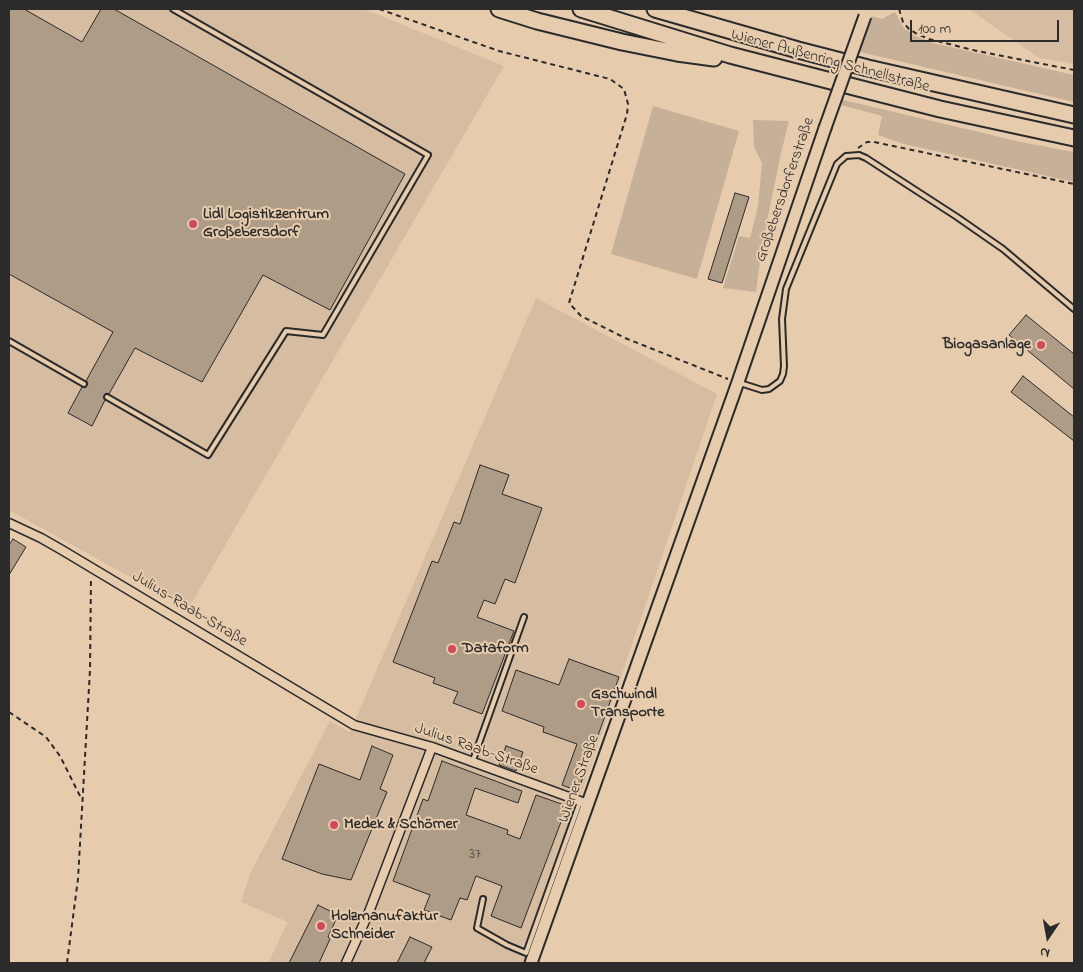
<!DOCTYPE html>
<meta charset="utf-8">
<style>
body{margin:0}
#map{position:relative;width:1083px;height:972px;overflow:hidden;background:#e6cbad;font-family:"Indie Flower",sans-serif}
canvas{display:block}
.frame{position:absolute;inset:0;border:10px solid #2b2b2b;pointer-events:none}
.north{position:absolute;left:1023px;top:912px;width:50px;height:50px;-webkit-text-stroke:4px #e6cbad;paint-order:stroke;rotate:192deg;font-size:14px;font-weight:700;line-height:20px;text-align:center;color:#2b2b2b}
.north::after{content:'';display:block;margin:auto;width:18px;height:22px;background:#2b2b2b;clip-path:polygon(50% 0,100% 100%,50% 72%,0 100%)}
.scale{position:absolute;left:910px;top:20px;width:149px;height:22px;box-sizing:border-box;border:2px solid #2b2b2b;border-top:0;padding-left:6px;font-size:15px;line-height:18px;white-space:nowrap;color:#2b2b2b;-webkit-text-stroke:4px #e6cbad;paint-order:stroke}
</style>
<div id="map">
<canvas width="1083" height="972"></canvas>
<div class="frame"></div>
<div class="north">N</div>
<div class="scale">100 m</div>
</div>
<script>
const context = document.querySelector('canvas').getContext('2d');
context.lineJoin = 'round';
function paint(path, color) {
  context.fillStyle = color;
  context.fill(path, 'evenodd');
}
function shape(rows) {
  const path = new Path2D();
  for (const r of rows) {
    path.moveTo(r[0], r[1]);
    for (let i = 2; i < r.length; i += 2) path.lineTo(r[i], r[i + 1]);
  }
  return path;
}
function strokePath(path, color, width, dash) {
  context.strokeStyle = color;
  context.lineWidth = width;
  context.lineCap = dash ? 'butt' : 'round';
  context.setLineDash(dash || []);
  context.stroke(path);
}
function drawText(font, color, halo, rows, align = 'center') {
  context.font = font + ' "Indie Flower",sans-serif';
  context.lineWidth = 4;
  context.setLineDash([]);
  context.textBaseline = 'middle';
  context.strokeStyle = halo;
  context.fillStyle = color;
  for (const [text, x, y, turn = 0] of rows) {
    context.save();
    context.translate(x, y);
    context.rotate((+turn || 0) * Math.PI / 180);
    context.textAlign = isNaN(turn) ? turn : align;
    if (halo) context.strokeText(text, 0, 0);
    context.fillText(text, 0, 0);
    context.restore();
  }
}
const built = shape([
 [9,9,364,9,504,66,188,609,9,510],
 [969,9,1074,9,1074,64,1039,58],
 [536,298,717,394,524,963,268,963,288,922,241,902,250,874,330,721,350,732]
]);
const green = shape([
 [895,12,903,27,913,35,933,43,1074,75,1074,102,860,52,871,16,882,19],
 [843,100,1021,142,1074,152,1074,182,904,144,878,135,882,116,841,105],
 [653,106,739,131,697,279,611,254],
 [753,120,789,121,781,153,762,246,756,292,723,288,739,236,750,238,758,206,762,163,754,147]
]);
const building = shape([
 [9,9,24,9,82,42,101,9,114,9,405,174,330,310,263,275,202,382,135,348,109,394,106,394,104,396,105,400,92,426,68,413,82,387,87,385,86,381,113,332,9,274,9,9],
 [735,193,749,197,722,283,708,279,735,193],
 [1026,315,1074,354,1074,389,1009,335,1026,315],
 [1023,376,1074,417,1074,441,1011,392,1023,376],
 [480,465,509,475,502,494,542,508,515,583,505,579,495,604,484,600,477,617,514,631,482,714,453,703,458,692,433,683,435,678,393,662,432,561,438,563,454,522,460,524,480,465],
 [13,539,26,547,9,575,9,545,13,539],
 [569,659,619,677,578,791,562,785,577,744,543,732,544,727,502,711,516,670,559,685,569,659],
 [372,746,393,755,380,789,387,792,351,880,322,874,282,859,319,764,360,780,372,746],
 [506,746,523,752,516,771,499,765,506,746],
 [442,761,522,791,518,803,475,788,466,815,508,830,507,834,520,839,536,795,567,806,521,928,491,916,502,886,476,876,467,900,460,898,451,920,424,910,430,895,393,881,423,799,428,801,442,761],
 [318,905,338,915,328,937,330,939,319,963,289,963,318,905],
 [410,937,432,947,424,963,397,963,410,937]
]);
const path = shape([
 [379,9,499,51,610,79,624,89,628,104,627,114,569,303,581,316,625,338,728,379],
 [899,9,903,22,909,29,917,34,929,39,977,51,1074,70],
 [858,148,867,142,874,142,1074,184],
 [9,712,46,737,60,756,81,798],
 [67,963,78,879,90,670,91,577]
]);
const lane = shape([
 [9,341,84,384],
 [740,383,762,390,769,389,780,381,783,374,784,366,782,319,786,289,837,164,846,156,859,155,866,158,957,217,1003,249,1074,309],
 [107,397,208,455,286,331,323,335,428,155,173,9],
 [472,763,524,617],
 [483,899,477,928,507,945,526,953],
 [526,953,580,802]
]);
const street = shape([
 [9,523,41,538,62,550,354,725,432,747,588,804],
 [346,963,369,912,432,747]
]);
const secondary = shape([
 [531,963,738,382,825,128]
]);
const highway = shape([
 [499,9,537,21,622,42,677,53,714,58],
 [581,9,730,55,858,88,940,109,1074,138],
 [655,9,798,50,868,68,1074,115]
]);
const secondaryBridge = shape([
 [825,128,865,16]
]);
const markers = [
 [193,224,5,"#d1495b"],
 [1041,345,5,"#d1495b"],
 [452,649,5,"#d1495b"],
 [581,704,5,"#d1495b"],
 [334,825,5,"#d1495b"],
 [321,926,5,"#d1495b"]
];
const numberNames = [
 ["37",475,856]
];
const streetNames = [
 ["Wiener Außenring Schnellstraße",830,62,15],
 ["Großebersdorferstraße",786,190,-71],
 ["Julius-Raab-Straße",189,610,31],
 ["Julius Raab-Straße",476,750,19],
 ["Wiener Straße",580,779,-70]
];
const poiNames = [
 ["Lidl Logistikzentrum",203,215],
 ["Großebersdorf",203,233],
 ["Biogasanlage",1031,345,"right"],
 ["Dataform",462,649],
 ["Gschwindl",591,695],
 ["Transporte",591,713],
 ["Medek & Schörner",344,825],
 ["Holzmanufaktur",331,917],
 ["Schneider",331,935]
];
paint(built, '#d6bda2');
paint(green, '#c7b098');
paint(building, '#af9c87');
strokePath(building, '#2b2b2b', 1);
strokePath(lane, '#2b2b2b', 8);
strokePath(street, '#2b2b2b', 11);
strokePath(secondary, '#2b2b2b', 15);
strokePath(highway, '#2b2b2b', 19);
strokePath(path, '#2b2b2b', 2, [5, 4]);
strokePath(lane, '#e6cbad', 4);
strokePath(street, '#e6cbad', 8);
strokePath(secondary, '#e6cbad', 11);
strokePath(highway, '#e6cbad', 15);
strokePath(secondaryBridge, '#2b2b2b', 15, []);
strokePath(secondaryBridge, '#e6cbad', 11);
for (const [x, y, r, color] of markers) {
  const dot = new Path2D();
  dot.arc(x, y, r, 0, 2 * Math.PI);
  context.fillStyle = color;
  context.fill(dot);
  strokePath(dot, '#e6cbad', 2);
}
drawText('14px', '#4c4742', null, numberNames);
drawText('16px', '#2b2b2b', '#e6cbad', streetNames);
drawText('bold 16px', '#2b2b2b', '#e6cbad', poiNames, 'left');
</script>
